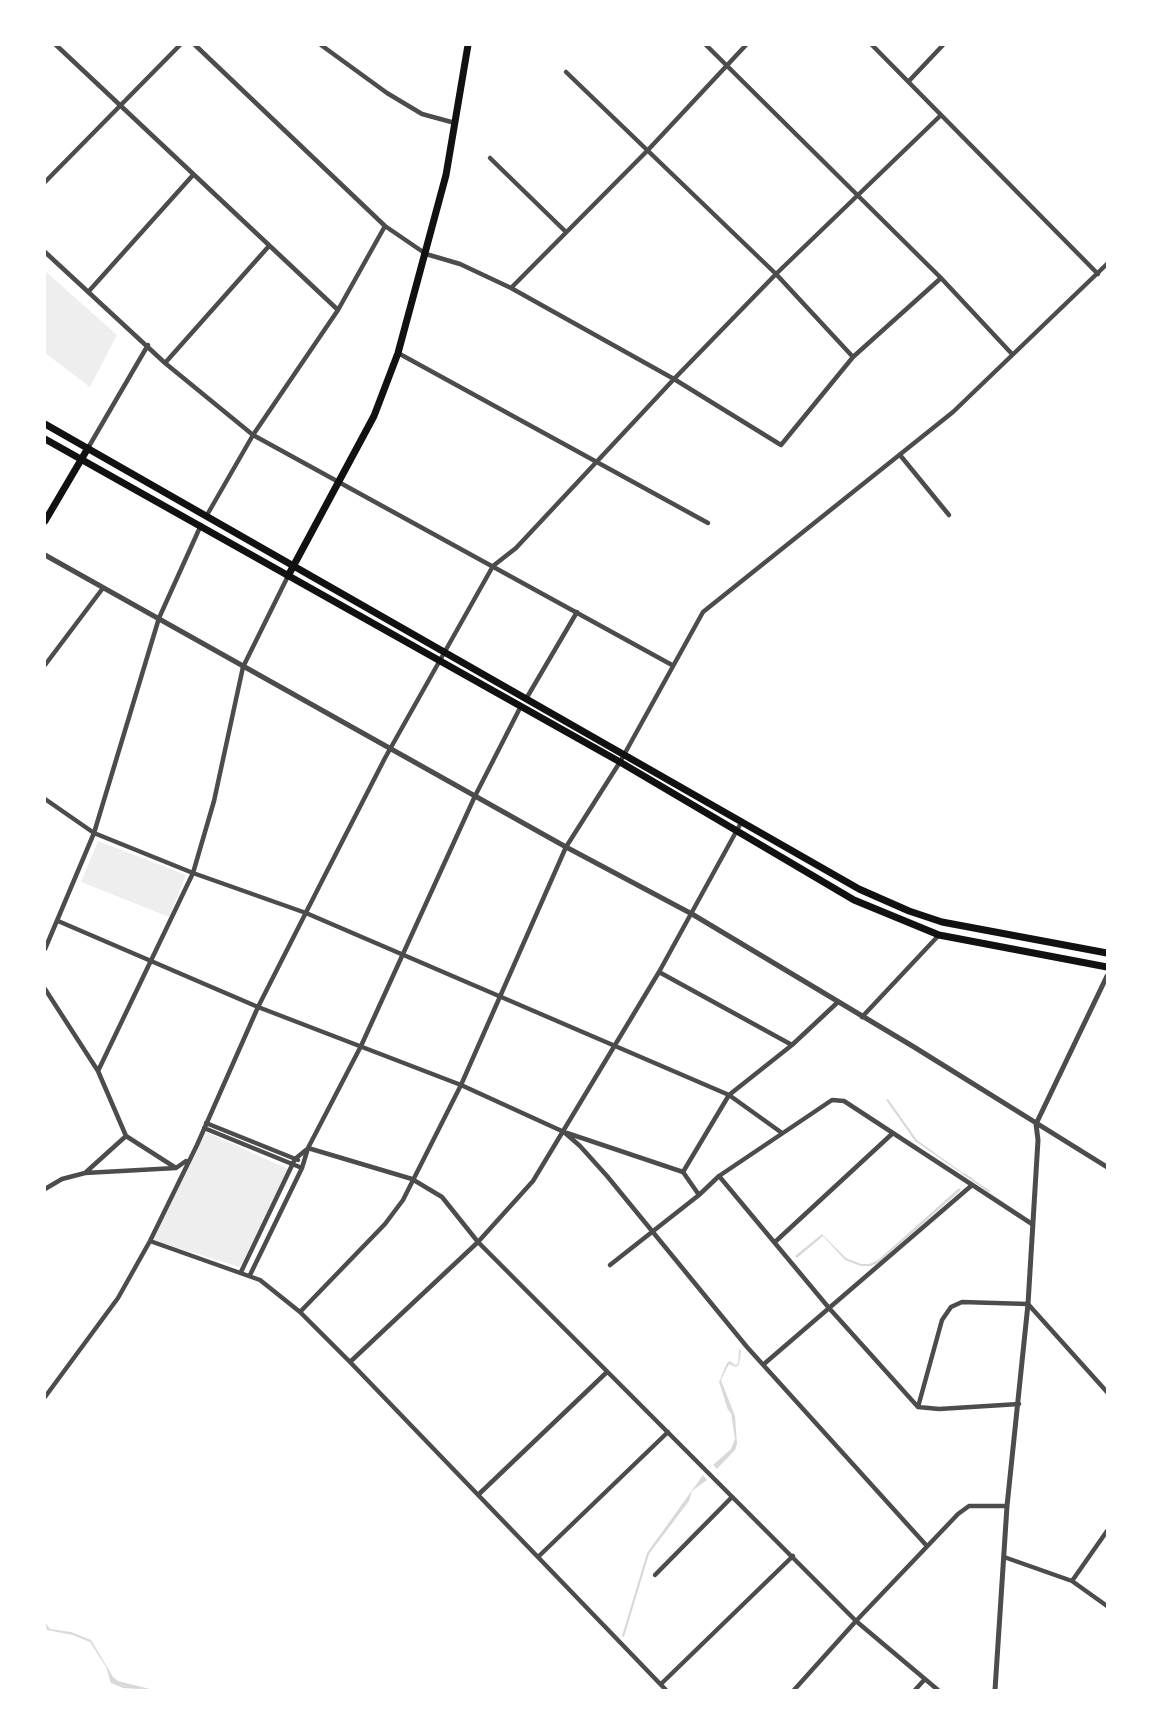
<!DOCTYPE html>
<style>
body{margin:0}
#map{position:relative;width:1152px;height:1735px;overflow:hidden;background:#fff;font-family:Manrope,sans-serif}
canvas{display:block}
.frame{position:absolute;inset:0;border:46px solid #fff;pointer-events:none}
</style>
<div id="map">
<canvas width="1152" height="1735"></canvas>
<div class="frame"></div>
</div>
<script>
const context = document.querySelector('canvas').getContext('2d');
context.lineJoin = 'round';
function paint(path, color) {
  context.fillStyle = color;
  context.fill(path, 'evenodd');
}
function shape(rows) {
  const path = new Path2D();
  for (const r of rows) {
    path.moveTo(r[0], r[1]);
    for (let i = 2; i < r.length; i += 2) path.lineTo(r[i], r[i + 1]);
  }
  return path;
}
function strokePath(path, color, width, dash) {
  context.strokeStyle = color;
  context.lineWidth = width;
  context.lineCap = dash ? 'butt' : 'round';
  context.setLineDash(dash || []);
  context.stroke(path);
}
const green = shape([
 [45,271,117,335,90,387,45,353],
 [98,841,186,875,169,917,81,882],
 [206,1132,288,1169,240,1267,152,1240]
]);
const water = shape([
 [888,1099,917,1140,1016,1211,915,1141,886,1100],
 [959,1188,961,1190,878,1263,871,1266,861,1266,845,1260,823,1236,797,1258,795,1256,822,1234,846,1258,861,1264,869,1264,878,1260],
 [739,1349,741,1351,739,1365,736,1367,729,1364,721,1380,735,1416,737,1444,735,1450,717,1469,713,1465,731,1449,735,1439,731,1413,728,1410,719,1382,727,1363,730,1361,735,1365,738,1364],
 [703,1475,707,1480,692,1491,689,1501,649,1554,624,1637,622,1636,647,1553],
 [45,1622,50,1629,71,1632,91,1640,113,1677,118,1681,154,1690,123,1688,111,1683,106,1667,90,1642,73,1635,47,1630]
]);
const stream = shape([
 [964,1174,972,1179],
 [971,1179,989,1191]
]);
const minor = shape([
 [56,45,338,310],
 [195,45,385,226,426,254,460,264,511,288,674,379,781,445,853,357,941,278],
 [321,45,387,93,422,114,455,123],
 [706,45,941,278,1012,354],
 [872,45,1098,274],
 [566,72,776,274,853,357],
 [909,81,943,45],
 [490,158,566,232],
 [45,182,180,45],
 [45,252,165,363,253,435,672,665],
 [511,288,648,150,746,45],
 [89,291,193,175],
 [398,353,708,523],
 [165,363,269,246],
 [88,448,148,345],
 [900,455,949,515],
 [207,515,253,435,338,310,385,226],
 [45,665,103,588],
 [526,699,577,612],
 [45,799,94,833,193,873,306,913,729,1095,782,1133],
 [58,921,258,1007,461,1085,564,1132,580,1146,607,1176,747,1347,926,1545],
 [45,949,94,833,159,618,201,525],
 [659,972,792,1045],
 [45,989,98,1071,126,1136],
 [862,1017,939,935],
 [98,1071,193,873,214,801,243,667,288,576],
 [206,1123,298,1160],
 [204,1128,302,1168],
 [567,1133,683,1172,699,1195],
 [308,1148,412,1179,442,1197,478,1242,856,1621,938,1690],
 [683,1172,729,1095,792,1045,838,1002],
 [85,1173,126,1136,176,1168],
 [719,1176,829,1308,918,1407,939,1409,1019,1404],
 [45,1189,62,1179,85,1173,176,1168,186,1161],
 [150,1241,260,1280,300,1312,350,1362,666,1690],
 [775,1242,893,1133],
 [610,1265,699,1195,719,1176,832,1100,844,1101,1032,1224],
 [241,1272,295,1159,306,1150],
 [250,1275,302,1168,308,1148,361,1046,475,796,521,706],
 [300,1312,385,1224,403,1200,461,1085,566,847,620,762,703,612,953,412,1107,264],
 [350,1362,478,1242,533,1181,659,972,742,821],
 [764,1364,971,1186],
 [45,1397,118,1298,150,1241,197,1145,258,1007,324,877,385,758,493,566,516,548,674,379,776,274,940,116],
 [918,1407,942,1320,951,1307,962,1302,1028,1304,1107,1392],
 [478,1495,607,1372],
 [538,1557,668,1432],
 [1004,1557,1072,1581,1107,1606],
 [655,1575,732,1497],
 [1072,1581,1107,1531],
 [661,1684,793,1556],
 [794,1690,856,1621,958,1514,969,1506,1007,1506],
 [915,1690,925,1679]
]);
const tertiary = shape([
 [45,555,566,847,692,914,914,1047,1107,1167],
 [995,1690,1007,1506,1028,1304,1038,1140,1036,1124,1107,976]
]);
const primary = shape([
 [45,521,88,448],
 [288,576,374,416,398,353,446,175,468,45]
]);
const trunk = shape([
 [45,424,859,889,909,911,942,922,1107,953],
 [45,439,620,762,854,900,939,935,1107,967]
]);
paint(green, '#eee');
paint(water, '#d9d9d9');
strokePath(stream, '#d9d9d9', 2);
strokePath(minor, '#4c4c4c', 4.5);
strokePath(tertiary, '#4c4c4c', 5);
strokePath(primary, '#111', 7);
strokePath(trunk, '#111', 7);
</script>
